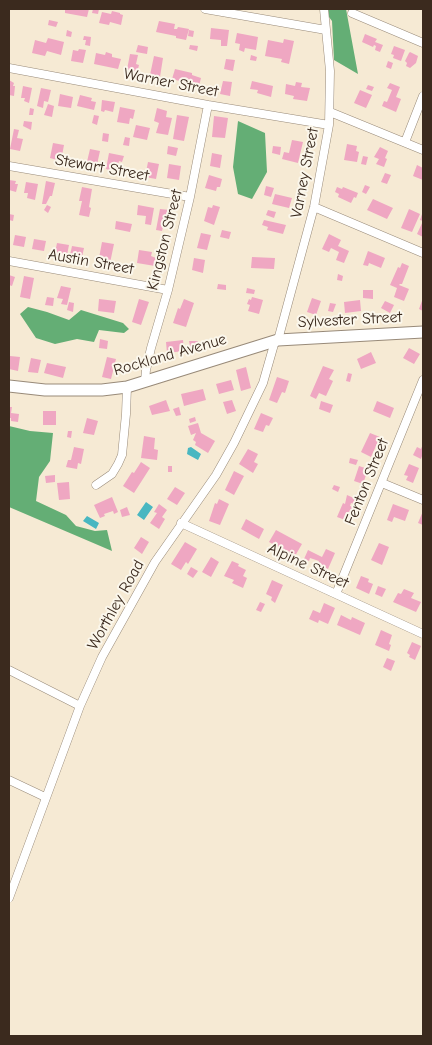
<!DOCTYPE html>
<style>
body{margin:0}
#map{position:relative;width:432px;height:1045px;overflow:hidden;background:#f6ead4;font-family:"Comic Neue",sans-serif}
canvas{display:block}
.frame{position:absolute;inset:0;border:10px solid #3b2a1e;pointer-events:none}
</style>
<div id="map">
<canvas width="432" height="1045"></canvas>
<div class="frame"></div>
</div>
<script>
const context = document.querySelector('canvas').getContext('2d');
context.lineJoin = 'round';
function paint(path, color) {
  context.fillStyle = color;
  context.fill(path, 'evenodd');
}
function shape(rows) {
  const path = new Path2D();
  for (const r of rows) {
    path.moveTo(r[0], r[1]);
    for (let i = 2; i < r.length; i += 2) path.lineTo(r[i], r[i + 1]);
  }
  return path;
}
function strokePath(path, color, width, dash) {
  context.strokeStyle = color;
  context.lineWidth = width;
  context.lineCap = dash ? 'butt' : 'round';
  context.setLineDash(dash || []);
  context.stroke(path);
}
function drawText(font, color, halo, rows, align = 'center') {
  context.font = font + ' "Comic Neue",sans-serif';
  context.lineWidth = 4;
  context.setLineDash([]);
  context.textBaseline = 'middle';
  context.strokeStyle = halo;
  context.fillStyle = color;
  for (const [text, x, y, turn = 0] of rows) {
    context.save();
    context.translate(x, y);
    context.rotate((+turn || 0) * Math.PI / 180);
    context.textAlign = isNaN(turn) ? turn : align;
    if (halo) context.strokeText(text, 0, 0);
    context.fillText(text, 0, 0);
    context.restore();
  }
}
const forest = shape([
 [323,9,346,9,358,74,334,60,332,21],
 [238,121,265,133,267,172,252,199,238,194,233,167],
 [28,307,47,312,69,320,81,310,123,323,129,329,124,333,99,330,94,342,77,339,55,344,36,338,20,314],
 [9,426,30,431,53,433,50,461,39,477,36,501,66,515,76,526,95,531,107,530,112,551,9,507]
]);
const water = shape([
 [191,447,201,454,198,460,187,454,188,448],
 [146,502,153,507,144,520,137,515],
 [87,516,99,523,96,529,83,521]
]);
const building = shape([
 [65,9,89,9,87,17,65,13],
 [93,9,99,9,98,14,92,13],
 [112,11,120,13,120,14,123,15,121,25,110,22,109,25,99,23,102,12,111,14],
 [49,20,58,22,56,27,48,25],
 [159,21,175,24,174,29,177,29,178,27,189,29,186,40,176,38,176,36,156,32],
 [211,28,229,30,227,46,221,46,221,40,210,39],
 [67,30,72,32,71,37,66,36],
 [189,30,194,31,193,37,188,36],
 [237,33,258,37,256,50,245,48,244,52,239,50,240,44,235,43],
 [365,34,377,39,375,42,383,45,380,52,375,50,376,46,374,45,373,47,362,42],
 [84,36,91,37,90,46,85,45,86,40,83,40],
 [48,38,64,42,61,55,47,51,45,56,32,53,35,40,46,43],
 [284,39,294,41,289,64,281,62,282,59,265,56,268,40,283,43],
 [138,45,148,47,147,54,136,52],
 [190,45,198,46,197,51,189,49],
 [394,46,405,50,401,61,393,58,394,55,391,54],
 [79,49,86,50,83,63,71,61,73,50,78,51],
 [106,52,112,54,112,57,121,59,118,69,94,64,96,53,105,55],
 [410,52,418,56,416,63,410,68,406,66,407,63,405,61,409,53],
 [130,54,138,55,136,64,139,65,136,77,126,75],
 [251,55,257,57,256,61,250,60],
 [154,56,163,58,160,77,150,75],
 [226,59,235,60,233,71,224,69],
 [388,61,393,63,391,69,386,67],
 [175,69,192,73,192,75,201,78,199,86,172,79],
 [9,80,14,83,13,86,15,86,14,96,9,95],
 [223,81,232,82,230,96,220,94],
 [252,81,273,86,271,97,257,93,258,90,250,89],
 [296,82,302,83,301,87,310,88,307,101,293,99,294,96,285,94,286,84,295,86],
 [390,83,400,87,396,97,401,99,396,112,382,106,384,101,387,102,392,90,387,88],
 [368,85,374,87,372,91,366,89],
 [23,86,32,88,29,103,24,101,25,98,21,98],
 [41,88,51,90,48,102,44,101,43,108,37,106],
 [360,90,372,95,366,108,354,103],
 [60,94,73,97,71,108,58,106],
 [80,95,92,98,91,101,96,102,94,110,77,106],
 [102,100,115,102,113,112,105,110,104,112,101,111],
 [48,104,54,106,52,117,44,115],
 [120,107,135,110,133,119,130,118,129,124,117,122],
 [30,108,34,109,33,115,29,115],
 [157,108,167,111,166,117,172,118,168,135,156,133,159,123,154,121],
 [94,115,99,116,97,125,92,123],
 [177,115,189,117,184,141,173,139],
 [214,116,228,118,225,138,212,137],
 [24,121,32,122,31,130,23,126],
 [136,125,150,128,147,140,133,137],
 [14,129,19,130,17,138,23,139,20,151,10,149],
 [103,133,109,134,108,142,102,141],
 [125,137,130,138,129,146,123,145],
 [292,140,303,142,298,163,282,159,284,152,289,153],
 [53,143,64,145,61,161,50,158],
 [347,144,357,146,356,151,359,152,357,162,344,160],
 [168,146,178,148,176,156,167,154],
 [273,146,281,147,280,155,272,153],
 [380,147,388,151,385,158,387,159,384,167,376,164,379,159,374,157],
 [90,149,100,151,96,169,86,166],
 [109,153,124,156,122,162,119,161,116,172,106,169],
 [212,153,222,155,220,168,210,166],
 [363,156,368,157,366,165,361,164],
 [148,162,159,164,156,179,145,177],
 [169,164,181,166,179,180,167,178],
 [417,165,423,168,423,180,413,176],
 [385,173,391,175,387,184,381,182],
 [209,175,222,179,220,187,217,187,216,191,205,188],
 [9,180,16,181,15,184,18,184,16,192,9,190],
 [46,181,55,183,52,196,50,196,46,204,42,204],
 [26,182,38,184,35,200,27,198,28,193,24,193],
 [365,185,370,187,366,194,362,192],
 [266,186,274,188,271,197,264,195],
 [82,187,92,189,89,207,91,208,89,217,79,215,82,201,79,201],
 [337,187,342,189,343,187,358,193,356,198,354,197,351,203,338,197,339,194,335,192],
 [275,194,292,198,289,208,272,204],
 [373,199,393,208,387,219,367,210],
 [47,205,51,207,48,213,44,210],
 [138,205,154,208,151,225,145,224,146,216,137,215],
 [213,205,220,207,214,225,204,221,208,207,212,208],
 [160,209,170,210,167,227,163,227,162,231,156,230],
 [409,209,420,214,412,232,401,228],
 [268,210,276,212,274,218,266,215],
 [423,211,423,237,417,234,423,221,420,220],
 [9,214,14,215,13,221,9,220],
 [264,220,286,225,283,234,267,230,268,227,262,225],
 [116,221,132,224,130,232,115,229],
 [222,230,231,232,229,239,220,237],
 [201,233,211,235,207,250,197,248],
 [329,234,341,240,338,246,349,251,344,263,336,260,339,252,331,248,329,252,322,249],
 [15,235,26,237,24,247,13,245],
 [34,239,46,241,44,251,32,249],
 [102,242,114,244,110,263,103,262,104,259,99,258],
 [57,243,69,245,67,255,55,253],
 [72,246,84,248,81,262,69,260],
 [139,250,152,252,151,256,156,258,155,266,137,263],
 [368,251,385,258,381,268,369,263,368,266,363,265],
 [252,257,275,258,274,269,251,268],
 [194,258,205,260,203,273,192,270],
 [402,263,409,266,402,284,400,284,399,285,409,289,404,301,394,297,397,288,390,285,398,267,400,268],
 [338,274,343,276,342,281,337,280],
 [9,275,15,277,12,286,9,285],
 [24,276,34,278,30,299,20,297],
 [218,284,226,285,226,290,217,289],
 [61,286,71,288,67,305,61,304,63,299,57,298],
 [247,288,255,290,254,294,246,293],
 [363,290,373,290,373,299,363,298],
 [47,297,54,298,53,306,45,305],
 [252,297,263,300,259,314,248,311,250,305,247,304,249,299,251,300],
 [312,298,321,301,316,315,307,312],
 [423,298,423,311,419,309],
 [99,299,116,301,114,313,98,311],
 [139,299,149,302,141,325,132,322],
 [184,299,194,303,186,327,173,323,178,308,180,309],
 [360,300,361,311,345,313,344,302],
 [385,301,394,305,390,313,381,308],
 [69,302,74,303,73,312,67,310],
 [330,303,336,304,333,312,328,311],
 [100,339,108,341,107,349,99,348],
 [183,340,184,351,167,353,166,342],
 [189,341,198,341,199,351,191,351],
 [409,348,420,354,414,364,403,358],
 [371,352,376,363,361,369,357,359],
 [10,356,20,357,18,371,9,369],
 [107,357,116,359,111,379,102,377],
 [31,358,41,360,38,373,28,372],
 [47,363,66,367,63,378,44,373],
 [323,366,334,370,329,379,333,381,326,396,319,393,316,399,310,396],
 [246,367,251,388,241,391,236,370],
 [348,373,352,374,350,382,346,381],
 [277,377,289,381,285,393,282,392,277,403,269,400],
 [231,380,234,390,219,394,216,384],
 [203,389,206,400,184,406,181,394],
 [166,400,170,411,152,415,149,406],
 [232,400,236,411,227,414,223,402],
 [321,401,333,405,330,413,319,409],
 [377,401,394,408,390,418,373,411],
 [9,407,12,407,11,413,19,414,18,422,11,421,11,418,9,418],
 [179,407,181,415,176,416,173,409],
 [43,411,56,411,56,425,43,425],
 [261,413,273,418,269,426,266,425,263,432,254,429],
 [195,417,196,421,190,423,189,419],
 [87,418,98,421,94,435,83,433],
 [198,423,201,433,215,441,208,453,195,445,196,442,193,440,196,433,191,435,188,426],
 [68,431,72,431,71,438,67,437],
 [370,433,380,437,371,457,361,452],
 [144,436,155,438,154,449,158,450,157,460,141,458],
 [423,444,423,453,421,459,413,455,417,447,421,449],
 [74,447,84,449,81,464,78,463,77,469,66,467,68,460,71,460],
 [248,449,258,454,254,462,258,464,253,473,239,464],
 [350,458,358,460,356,465,349,463],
 [141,462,150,468,134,493,123,486,132,472,134,473],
 [409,464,419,468,413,483,406,480,408,476,404,475],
 [168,466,172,466,172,472,168,472],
 [359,466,368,469,363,484,354,481],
 [234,471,244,476,234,495,225,490],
 [55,475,55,482,46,483,45,476],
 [69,482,70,499,59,500,57,483],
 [334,485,340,487,338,492,332,489],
 [175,487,185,493,177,505,167,499],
 [347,495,356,499,354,504,351,503,350,506,354,507,348,521,337,517,343,503,345,504],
 [112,497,118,512,114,514,113,511,104,514,105,516,100,518,94,505],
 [219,499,229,504,220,525,209,521,215,503,217,504],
 [159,504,167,510,162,517,165,519,159,529,150,523,157,513,154,512],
 [393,504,409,510,405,521,394,517,392,522,387,520],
 [127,507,130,515,122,517,120,510],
 [423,511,423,525,418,523],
 [246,519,264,529,259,539,241,529],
 [276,530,302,544,295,556,269,542],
 [141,537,149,542,142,554,134,548],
 [185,542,197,549,188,564,186,562,181,570,171,564],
 [379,543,389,547,382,565,371,560],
 [326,549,335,553,328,569,318,564,319,561,310,558,309,561,304,559,308,550,322,557],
 [211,557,219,562,211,577,202,572],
 [232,561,239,564,238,566,246,570,243,576,247,578,243,588,232,583,234,580,224,576],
 [191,567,198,571,193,578,187,574],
 [361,576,369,579,368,582,373,584,369,594,356,588],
 [272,580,283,585,275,603,271,600,272,597,266,594],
 [378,586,386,589,382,597,375,594],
 [404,589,414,593,411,598,421,602,416,612,393,602,398,593,401,594],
 [260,602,265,604,261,612,256,610],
 [324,603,335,608,328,624,319,620,318,623,309,619,313,610,320,613],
 [341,615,351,620,352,617,365,623,360,635,337,625],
 [381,630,392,635,389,644,391,645,389,651,375,645],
 [412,642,421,646,415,660,409,657,410,655,407,653],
 [387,658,395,661,391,671,383,667]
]);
const street = shape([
 [205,9,326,30],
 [352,13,423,43],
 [9,68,208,105,329,125],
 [330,112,423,150],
 [405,142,423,96],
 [9,166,190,197],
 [314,207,423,253],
 [9,261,168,290],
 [278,340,314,207,329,125,330,71,324,9],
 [145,381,146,370,151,348,168,290,190,197,208,105],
 [382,483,423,500],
 [96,485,112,474,118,464,122,455,126,414,127,387],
 [181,523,423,634],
 [336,594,423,380],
 [9,670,80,706],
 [9,780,45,797],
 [9,898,80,706,102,657,155,562,216,475,234,443,263,383,275,341]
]);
const secondary = shape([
 [9,386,45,390,102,390,127,387,278,340,423,332]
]);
const streetNames = [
 ["Warner Street",171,83,11],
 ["Stewart Street",102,168,10],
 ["Varney Street",305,173,-79],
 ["Kingston Street",165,240,-76],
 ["Austin Street",91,262,10],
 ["Sylvester Street",350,320,-3],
 ["Rockland Avenue",170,355,-16],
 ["Fenton Street",367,482,-68],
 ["Alpine Street",308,566,25],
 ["Worthley Road",116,605,-61]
];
paint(forest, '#64ae75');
paint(water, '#49b7c1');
paint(building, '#efa7c2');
strokePath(street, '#988a79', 9);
strokePath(secondary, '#988a79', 13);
strokePath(street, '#fff', 8);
strokePath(secondary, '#fff', 11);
drawText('16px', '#3b2a1e', '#fbf7ec', streetNames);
</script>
